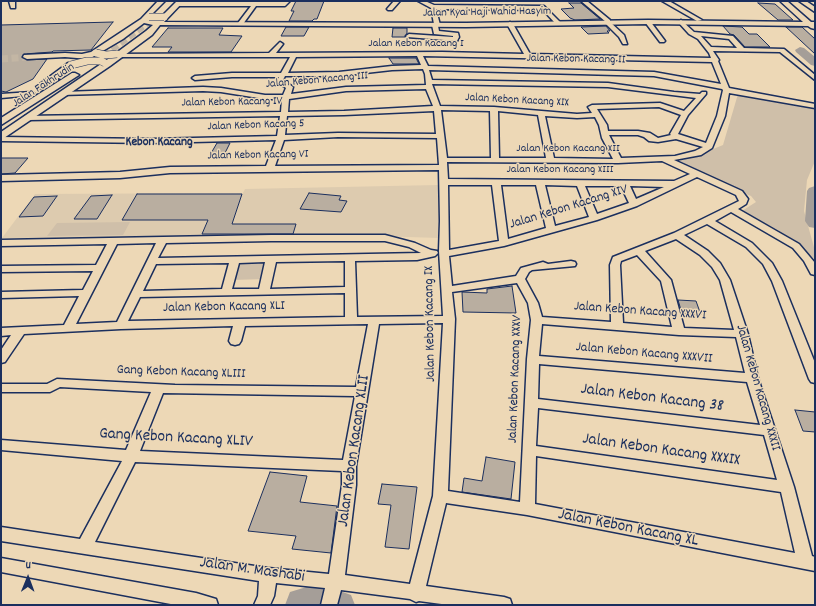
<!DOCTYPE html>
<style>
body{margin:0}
#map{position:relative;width:816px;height:606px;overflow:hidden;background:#edd8b6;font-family:Dekko,sans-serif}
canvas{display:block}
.frame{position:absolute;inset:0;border:2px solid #1b2f5e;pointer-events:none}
.north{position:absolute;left:8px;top:558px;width:40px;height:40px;-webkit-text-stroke:3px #edd8b6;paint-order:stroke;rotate:1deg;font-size:11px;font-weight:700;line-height:16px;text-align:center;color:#1b2f5e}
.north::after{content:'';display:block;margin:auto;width:14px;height:18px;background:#1b2f5e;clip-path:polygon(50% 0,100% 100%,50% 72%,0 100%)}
</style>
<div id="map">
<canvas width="816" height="606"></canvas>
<div class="frame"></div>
<div class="north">U</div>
</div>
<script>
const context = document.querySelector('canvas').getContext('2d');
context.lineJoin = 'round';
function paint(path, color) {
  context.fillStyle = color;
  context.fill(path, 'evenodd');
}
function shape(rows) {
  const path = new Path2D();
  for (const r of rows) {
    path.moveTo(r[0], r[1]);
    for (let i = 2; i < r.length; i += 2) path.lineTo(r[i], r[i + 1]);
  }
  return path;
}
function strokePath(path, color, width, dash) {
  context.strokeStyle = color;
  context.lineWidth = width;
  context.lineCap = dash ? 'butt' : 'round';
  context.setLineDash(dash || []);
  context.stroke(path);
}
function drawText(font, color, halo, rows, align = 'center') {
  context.font = font + ' Dekko,sans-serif';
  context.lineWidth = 3;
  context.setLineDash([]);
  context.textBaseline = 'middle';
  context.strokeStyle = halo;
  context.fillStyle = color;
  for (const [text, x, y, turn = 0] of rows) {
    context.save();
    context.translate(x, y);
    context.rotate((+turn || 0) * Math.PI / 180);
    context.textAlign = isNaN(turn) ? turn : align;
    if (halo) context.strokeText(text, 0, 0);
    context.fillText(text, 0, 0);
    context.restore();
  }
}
const built = shape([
 [438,185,440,238,343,235,2,238,35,194,243,193,245,189]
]);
const green = shape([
 [738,94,815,107,815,161,807,180,804,211,815,251,815,259,778,230,742,211,756,202,751,196,673,162,694,157,723,145],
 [130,222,123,235,47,236,57,223],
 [268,263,265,279,233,280,237,264]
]);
const river = shape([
 [800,47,804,48,815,57,815,66,811,65,796,52,795,50,800,47],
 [815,186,815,228,809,227,805,221,807,191,809,188,815,186],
 [313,585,340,591,351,595,355,605,285,605,290,592,313,585]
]);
const building = shape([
 [296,1,324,1,317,19,314,19,312,21,289,21,294,11,291,11,296,1],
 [569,3,581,3,600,19,575,20,570,18,561,9,574,8,569,3],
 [758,3,775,4,793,20,778,20,758,3],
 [113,22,91,50,53,51,52,52,24,54,22,57,26,60,47,59,33,79,6,92,1,91,1,25,113,22],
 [606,26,610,31,607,31,609,33,588,34,581,27,606,26],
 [723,26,742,27,749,34,757,34,770,47,745,47,734,35,730,34,723,26],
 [286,27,309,27,304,36,281,36,286,27],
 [786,27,802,27,815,39,815,54,786,27],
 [168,28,223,28,219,35,242,36,231,52,168,52,172,47,152,47,168,28],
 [393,28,407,28,407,33,405,37,392,37,393,28],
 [389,58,416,58,419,64,393,64,389,58],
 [217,143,230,143,224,155,210,155,217,143],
 [1,158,28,158,15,173,1,174,1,158],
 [309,193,341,196,339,200,347,201,341,212,300,209,309,193],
 [137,194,242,194,232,224,296,224,293,234,202,234,208,220,122,220,137,194],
 [112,195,97,219,74,219,91,196,112,195],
 [57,196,43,216,19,217,34,197,57,196],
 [512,286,516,313,463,312,462,292,487,293,487,289,512,286],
 [678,300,696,301,701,315,685,314,683,311,681,310,678,300],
 [795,410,815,412,815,432,803,431,795,410],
 [486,457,515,462,511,499,462,492,464,478,482,481,486,457],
 [270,472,307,476,300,502,337,506,331,553,292,549,296,536,248,531,270,472],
 [382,484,417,487,409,549,385,547,391,505,378,504,382,484]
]);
const majorTunnel = shape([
 [1,59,27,57],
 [95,62,158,15]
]);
const minor = shape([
 [9,1,15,1,15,8,11,8,9,1],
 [254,1,260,1,258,2,290,1,285,6,256,6,243,24,241,25,238,23,251,6,179,6,176,4,179,2,253,2,254,1],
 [394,1,400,1,392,10,388,10,387,9,394,1],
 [418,1,425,1,434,5,544,6,560,22,555,23,543,10,436,9,440,25,438,26,439,31,458,33,459,37,457,41,407,37,406,36,409,34,453,37,453,36,434,34,432,25,434,24,431,8,418,1],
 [581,1,587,1,610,20,610,22,624,35,627,44,623,44,619,37,606,24,606,22,581,1],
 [662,1,669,1,702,20,697,21,662,1],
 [681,20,694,32,733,36,744,48,784,49,815,75,815,80,780,52,713,51,719,60,718,61,729,88,815,104,815,108,729,93,725,116,712,148,701,155,674,160,742,191,748,199,746,204,738,209,799,244,815,263,815,275,811,274,804,261,793,248,731,212,715,221,752,243,772,263,782,281,815,363,815,383,811,382,809,379,772,281,763,264,746,247,707,224,684,235,708,251,720,263,730,280,748,334,758,378,794,487,812,556,815,557,815,571,527,515,446,503,426,586,504,597,510,599,512,605,449,605,419,601,416,602,410,599,341,590,337,605,321,605,325,588,276,583,274,596,270,605,254,605,258,596,259,581,1,541,1,527,80,539,122,461,1,450,1,440,126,450,151,392,60,387,50,392,1,392,1,384,47,384,57,379,175,385,356,387,368,324,245,326,241,341,239,344,235,345,231,344,229,341,233,326,121,329,24,334,5,362,1,363,1,350,11,335,1,336,1,328,64,325,79,296,1,298,1,292,83,290,93,271,1,272,1,266,96,265,107,244,1,246,1,240,271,235,385,235,415,243,431,250,437,251,438,253,435,256,417,260,355,261,357,317,443,316,439,251,440,221,439,170,170,173,120,178,1,181,1,175,120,172,170,167,266,166,276,140,151,143,1,141,1,137,151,139,277,136,280,116,28,120,24,118,25,116,281,112,282,99,265,99,221,92,203,91,61,95,61,93,63,92,203,87,221,88,265,95,283,95,286,88,277,81,279,77,232,77,195,80,192,78,195,76,232,73,281,73,290,57,115,57,115,55,117,54,269,53,280,42,283,44,276,53,442,52,524,54,507,24,510,22,513,24,530,54,711,58,709,53,698,39,689,34,679,23,678,22,681,20],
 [701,36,729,39,737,48,711,47,701,36],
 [417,56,421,65,392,66,339,72,288,73,296,57,417,56],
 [423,56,712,62,721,84,654,72,428,66,423,56],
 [423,69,425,74,426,85,346,87,291,94,293,87,283,80,285,76,339,76,392,70,423,69],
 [429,70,654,76,722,89,723,90,717,116,706,143,678,134,688,115,706,94,706,92,702,92,700,94,674,92,608,83,432,80,429,70],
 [432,84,608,87,696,98,684,111,660,103,592,105,588,107,592,113,577,114,494,107,440,106,432,84],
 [426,89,433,106,344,111,288,112,289,99,346,91,426,89],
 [659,107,681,115,670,134,671,135,658,138,650,133,638,131,608,131,607,125,597,109,659,107],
 [441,110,490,111,491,158,447,158,441,110],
 [434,111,436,134,338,133,285,135,287,116,344,115,434,111],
 [498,111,538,115,546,158,499,158,498,111],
 [545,116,577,118,595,117,599,125,602,138,613,159,554,158,545,116],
 [609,135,638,135,644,137,649,141,658,142,676,139,703,147,695,151,675,156,621,158,609,135],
 [338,137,437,138,439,165,275,166,284,140,338,137],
 [662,161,690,174,674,181,448,179,447,162,618,163,662,161],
 [697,177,736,195,739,201,674,233,613,257,610,265,611,322,542,317,538,303,525,279,529,272,532,270,575,266,576,264,575,262,571,261,548,264,543,262,521,268,516,276,452,286,449,256,504,246,597,220,637,206,697,177],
 [448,185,492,185,499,241,449,250,448,185],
 [501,185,536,185,546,228,508,239,501,185],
 [545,185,577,186,589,217,555,226,545,185],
 [585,186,621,186,629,203,597,214,585,186],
 [630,186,664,187,636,199,630,186],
 [676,239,700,255,712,267,720,280,734,330,684,328,671,280,645,251,676,239],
 [271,241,385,241,409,247,421,253,158,258,166,243,271,241],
 [156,243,117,322,76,324,117,244,156,243],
 [637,255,661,281,672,327,623,323,620,265,621,261,637,255],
 [345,261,345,287,270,289,276,262,345,261],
 [265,262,259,289,232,289,239,263,265,262],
 [229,263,222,289,143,291,156,264,229,263],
 [517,283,528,303,531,320,527,359,520,502,448,491,455,319,452,292,517,283],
 [345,293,345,317,128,321,140,297,345,293],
 [443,323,433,496,410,584,345,575,356,485,356,466,379,324,443,323],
 [542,324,679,335,736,337,745,373,539,356,542,324],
 [539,364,747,382,760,425,538,399,539,364],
 [163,393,355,396,343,460,140,451,163,393],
 [538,408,764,435,777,480,536,446,538,408],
 [536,456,781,492,795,553,535,504,536,456],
 [135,462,342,471,342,485,329,574,268,568,95,542,135,462],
 [646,21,650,21,665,41,664,42,660,42,645,22,646,21],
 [32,92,34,93,34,95,1,98,1,94,32,92],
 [1,558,196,593,216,599,218,605,176,605,1,572,1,558]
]);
const major = shape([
 [158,1,165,1,147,19,157,21,177,1,184,1,164,22,466,23,648,20,803,22,780,1,787,1,811,22,815,22,815,29,811,28,808,26,648,24,466,27,160,25,152,35,110,66,4,138,1,139,1,132,104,62,146,31,153,25,144,23,123,39,89,59,65,57,27,59,23,57,24,55,65,53,82,54,91,52,141,19,158,1],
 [799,1,806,1,815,7,815,12,799,1],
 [68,63,71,63,75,65,46,88,40,88,39,86,40,84,68,63],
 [72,73,75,73,79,75,1,125,1,118,72,73]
]);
const majorBridge = shape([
 [149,17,164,17],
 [96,53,106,55,117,54],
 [71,65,87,61,101,61,105,63]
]);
const farStreetnames = [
 ["Jalan Kyai Haji Wahid Hasyim",487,13,-1],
 ["Jalan Kebon Kacang I",416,44],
 ["Jalan Kebon Kacang II",576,60,1],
 ["Jalan Kebon Kacang III",317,81,-5],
 ["Jalan Fakhrudin",44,86,-33],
 ["Jalan Kebon Kacang XIX",517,101,3],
 ["Jalan Kebon Kacang IV",232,103,-1],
 ["Jalan Kebon Kacang 5",256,126,-2],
 ["Jalan Kebon Kacang XII",568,149],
 ["Jalan Kebon Kacang VI",258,156,-1],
 ["Jalan Kebon Kacang XIII",560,170]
];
const farQuarternames = [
 ["Kebon Kacang",159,143]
];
const streetNames = [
 ["Jalan Kebon Kacang XIV",569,208,-17],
 ["Jalan Kebon Kacang XLI",224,308,-1],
 ["Jalan Kebon Kacang XXXVI",640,312,4],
 ["Jalan Kebon Kacang IX",431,324,-91],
 ["Jalan Kebon Kacang XXXVII",644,354,5],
 ["Gang Kebon Kacang XLIII",181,373,2],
 ["Jalan Kebon Kacang XXXV",516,379,-88],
 ["Jalan Kebon Kacang XXXII",757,388,74]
];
const nearStreetnames = [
 ["Jalan Kebon Kacang 38",652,399,7],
 ["Gang Kebon Kacang XLIV",176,439,3],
 ["Jalan Kebon Kacang XLII",355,451,-82],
 ["Jalan Kebon Kacang XXXIX",661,451,8],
 ["Jalan Kebon Kacang XL",628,529,11],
 ["Jalan M. Mashabi",252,571,8]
];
paint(built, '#ddcbaf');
paint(green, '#cfbfa9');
paint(river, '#a59e98');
paint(building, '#b9aea0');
strokePath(building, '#1b2f5e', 1);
strokePath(majorTunnel, '#c3b6a4', 7, [7, 3.5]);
strokePath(minor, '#1b2f5e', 3);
strokePath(major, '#1b2f5e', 3);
paint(minor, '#edd8b6');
paint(major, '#edd8b6');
strokePath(majorBridge, '#1b2f5e', 8, []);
strokePath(majorBridge, '#edd8b6', 7);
drawText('12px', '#1b2f5e', '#edd8b6', farStreetnames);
drawText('bold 13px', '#1b2f5e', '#edd8b6', farQuarternames);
drawText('14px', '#1b2f5e', '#edd8b6', streetNames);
drawText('17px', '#1b2f5e', '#edd8b6', nearStreetnames);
</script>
